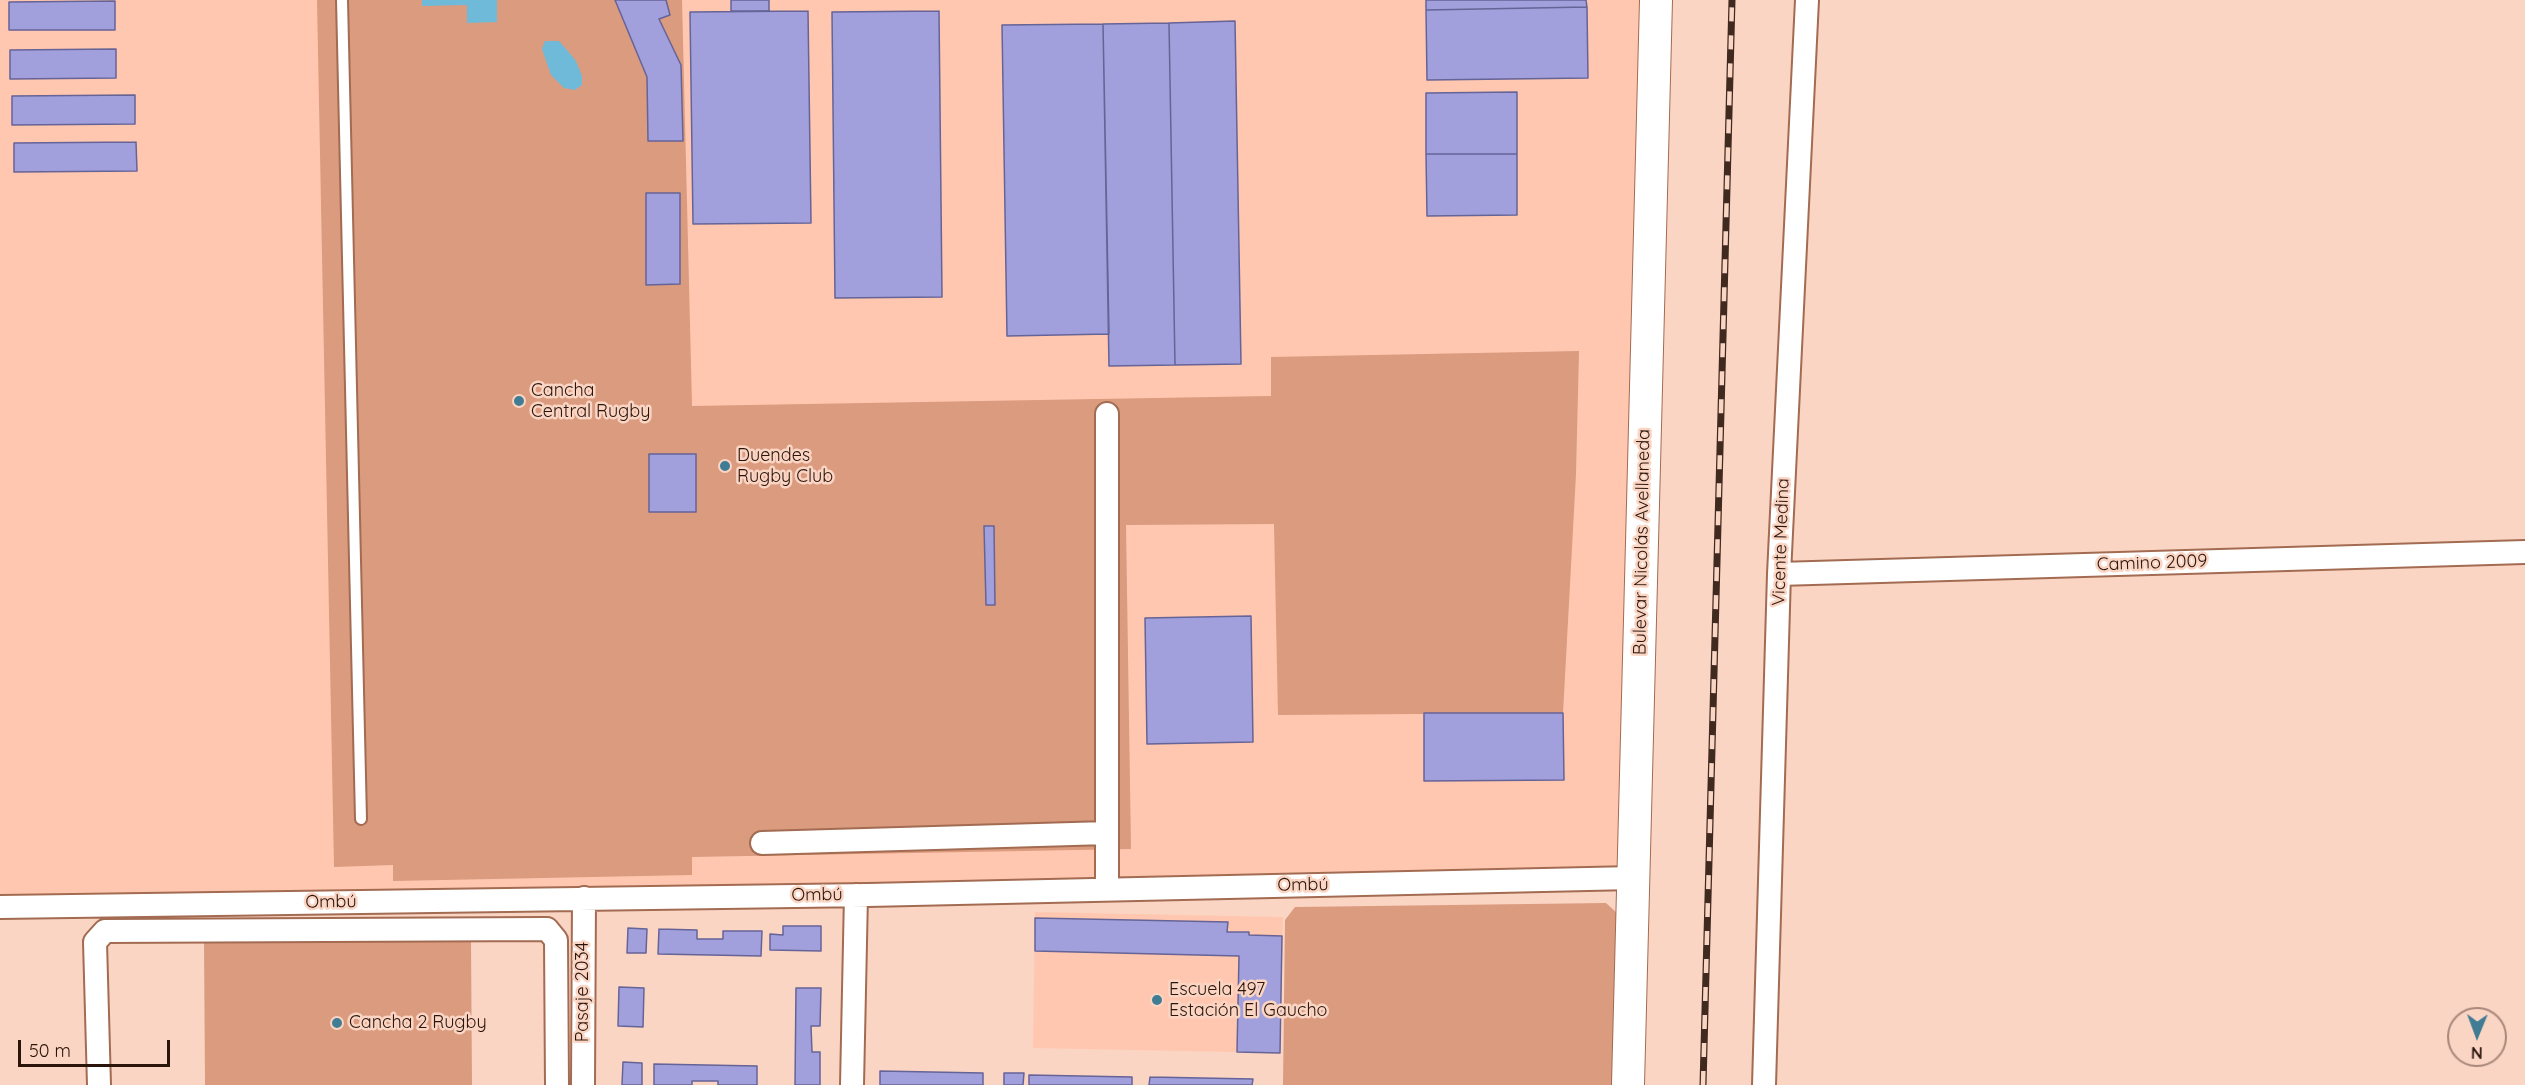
<!DOCTYPE html>
<meta charset="utf-8">
<style>
body{margin:0}
#map{position:relative;width:2525px;height:1085px;overflow:hidden;background:#fbd5c4;font-family:Quicksand,sans-serif}
canvas{display:block}
.north{position:absolute;left:2447px;top:1007px;width:60px;height:60px;box-sizing:border-box;background:#fbd5c4;border:2px solid #a8887a;border-radius:50%;rotate:181deg;font-size:16px;font-weight:700;line-height:24px;text-align:center;color:#2b150b}
.north::after{content:'';display:block;margin:auto;width:21px;height:27px;background:#407d94;clip-path:polygon(50% 0,100% 100%,50% 72%,0 100%)}
.scale{position:absolute;left:18px;top:1040px;width:152px;height:27px;box-sizing:border-box;border:3px solid #2b150b;border-top:0;padding-left:8px;font-size:18px;line-height:21px;white-space:nowrap;color:#2b150b;-webkit-text-stroke:4px #fbd5c4;paint-order:stroke}
</style>
<div id="map">
<canvas width="2525" height="1085"></canvas>
<div class="north">N</div>
<div class="scale">50 m</div>
</div>
<script>
const context = document.querySelector('canvas').getContext('2d');
context.lineJoin = 'round';
function paint(path, color) {
  context.fillStyle = color;
  context.fill(path, 'evenodd');
}
function shape(rows) {
  const path = new Path2D();
  for (const r of rows) {
    path.moveTo(r[0], r[1]);
    for (let i = 2; i < r.length; i += 2) path.lineTo(r[i], r[i + 1]);
  }
  return path;
}
function strokePath(path, color, width, dash) {
  context.strokeStyle = color;
  context.lineWidth = width;
  context.lineCap = dash ? 'butt' : 'round';
  context.setLineDash(dash || []);
  context.stroke(path);
}
function drawText(font, color, halo, rows, align = 'center') {
  context.font = font + ' Quicksand,sans-serif';
  context.lineWidth = 5;
  context.setLineDash([]);
  context.textBaseline = 'middle';
  context.strokeStyle = halo;
  context.fillStyle = color;
  for (const [text, x, y, turn = 0] of rows) {
    context.save();
    context.translate(x, y);
    context.rotate((+turn || 0) * Math.PI / 180);
    context.textAlign = isNaN(turn) ? turn : align;
    if (halo) context.strokeText(text, 0, 0);
    context.fillText(text, 0, 0);
    context.restore();
  }
}
const built = shape([
 [0,0,1656,0,1633,878,0,907],
 [1035,912,1283,917,1280,1053,1033,1048]
]);
const green = shape([
 [317,0,682,0,692,406,1271,396,1271,357,1579,351,1576,474,1563,713,1278,715,1274,524,1126,525,1131,849,692,857,692,875,393,881,393,865,334,867],
 [1606,903,1617,913,1617,997,1612,1085,1283,1085,1285,920,1295,907],
 [471,941,472,1085,205,1085,204,942]
]);
const water = shape([
 [422,0,497,0,497,22,467,23,467,5,422,6],
 [545,41,559,41,567,50,576,61,582,76,582,85,575,90,564,88,551,75,542,49]
]);
const building = shape([
 [615,0,666,0,670,15,659,19,681,65,683,141,648,141,647,77,615,0],
 [731,0,769,0,769,11,731,11,731,0],
 [1426,0,1586,0,1587,7,1426,10,1426,0],
 [115,1,115,30,9,30,9,2,115,1],
 [1587,7,1588,78,1427,80,1426,10,1587,7],
 [808,11,811,223,693,224,690,12,808,11],
 [939,11,942,297,835,298,832,12,939,11],
 [1235,21,1241,364,1175,365,1169,23,1235,21],
 [1169,23,1175,365,1109,366,1103,24,1169,23],
 [1103,24,1109,334,1007,336,1002,25,1103,24],
 [116,49,116,78,10,79,10,50,116,49],
 [1517,92,1517,154,1426,154,1426,93,1517,92],
 [135,95,135,124,12,125,12,96,135,95],
 [136,142,137,171,14,172,14,143,136,142],
 [1426,154,1517,154,1517,215,1427,216,1426,154],
 [646,193,680,193,680,284,646,285,646,193],
 [649,454,696,454,696,512,649,512,649,454],
 [984,526,994,526,995,605,986,605,984,526],
 [1251,616,1253,742,1147,744,1145,618,1251,616],
 [1424,713,1563,713,1564,780,1424,781,1424,713],
 [1035,918,1228,922,1227,932,1249,932,1249,935,1282,936,1280,1053,1237,1052,1239,956,1035,951,1035,918],
 [783,926,821,926,821,951,770,950,770,934,783,935,783,926],
 [628,928,647,929,646,953,627,953,628,928],
 [659,929,697,930,697,939,723,939,723,931,762,931,761,956,658,954,659,929],
 [619,987,644,988,643,1027,618,1026,619,987],
 [796,988,821,988,820,1026,811,1026,812,1052,820,1052,820,1085,795,1085,796,988],
 [623,1062,642,1063,642,1085,622,1085,623,1062],
 [654,1064,757,1066,757,1085,718,1085,718,1081,692,1081,692,1085,654,1085,654,1064],
 [880,1071,983,1073,983,1085,880,1085,880,1071],
 [1004,1073,1024,1073,1023,1085,1004,1085,1004,1073],
 [1029,1075,1132,1077,1132,1085,1029,1085,1029,1075],
 [1150,1077,1253,1079,1252,1085,1149,1085,1150,1077]
]);
const service = shape([
 [342,0,361,819]
]);
const minor = shape([
 [1779,574,2525,552],
 [762,843,1107,833],
 [1107,889,1107,414],
 [0,907,868,895,1633,878],
 [99,1085,95,942,105,931,547,929,556,940,557,1085],
 [583,1085,584,898],
 [852,1085,856,895],
 [1764,1085,1779,574,1807,0]
]);
const secondary = shape([
 [1628,1085,1656,0]
]);
const rail = shape([
 [1703,1085,1732,0]
]);
const markers = [
 [519,401,6,"#407d94"],
 [725,466,6,"#407d94"],
 [1157,1000,6,"#407d94"],
 [337,1023,6,"#407d94"]
];
const poiNames = [
 ["Cancha",531,391],
 ["Central Rugby",531,412],
 ["Duendes",737,456],
 ["Rugby Club",737,477],
 ["Escuela 497",1169,990],
 ["Estación El Gaucho",1169,1011],
 ["Cancha 2 Rugby",349,1023]
];
const streetNames = [
 ["Bulevar Nicolás Avellaneda",1642,542,-89],
 ["Vicente Medina",1781,542,-88],
 ["Camino 2009",2152,563,-2],
 ["Ombú",1303,885,-1],
 ["Ombú",817,895,-1],
 ["Ombú",331,902,-1],
 ["Pasaje 2034",583,992,-90]
];
paint(built, '#ffc7af');
paint(green, '#da9b7f');
paint(water, '#6fbad8');
paint(building, '#a1a0dc');
strokePath(building, '#666396', 1.5);
strokePath(service, '#a26b52', 14);
strokePath(minor, '#a26b52', 26);
strokePath(secondary, '#a26b52', 34);
strokePath(service, '#fff', 10);
strokePath(minor, '#fff', 22);
strokePath(secondary, '#fff', 32);
strokePath(rail, '#40291e', 7);
strokePath(rail, '#fbd5c4', 4.5, [14]);
for (const [x, y, r, color] of markers) {
  const dot = new Path2D();
  dot.arc(x, y, r, 0, 2 * Math.PI);
  context.fillStyle = color;
  context.fill(dot);
  strokePath(dot, '#fbd5c4', 2);
}
drawText('18px', '#2b150b', '#fbd5c4', poiNames, 'left');
drawText('18px', '#2b150b', '#fbd5c4', streetNames);
</script>
